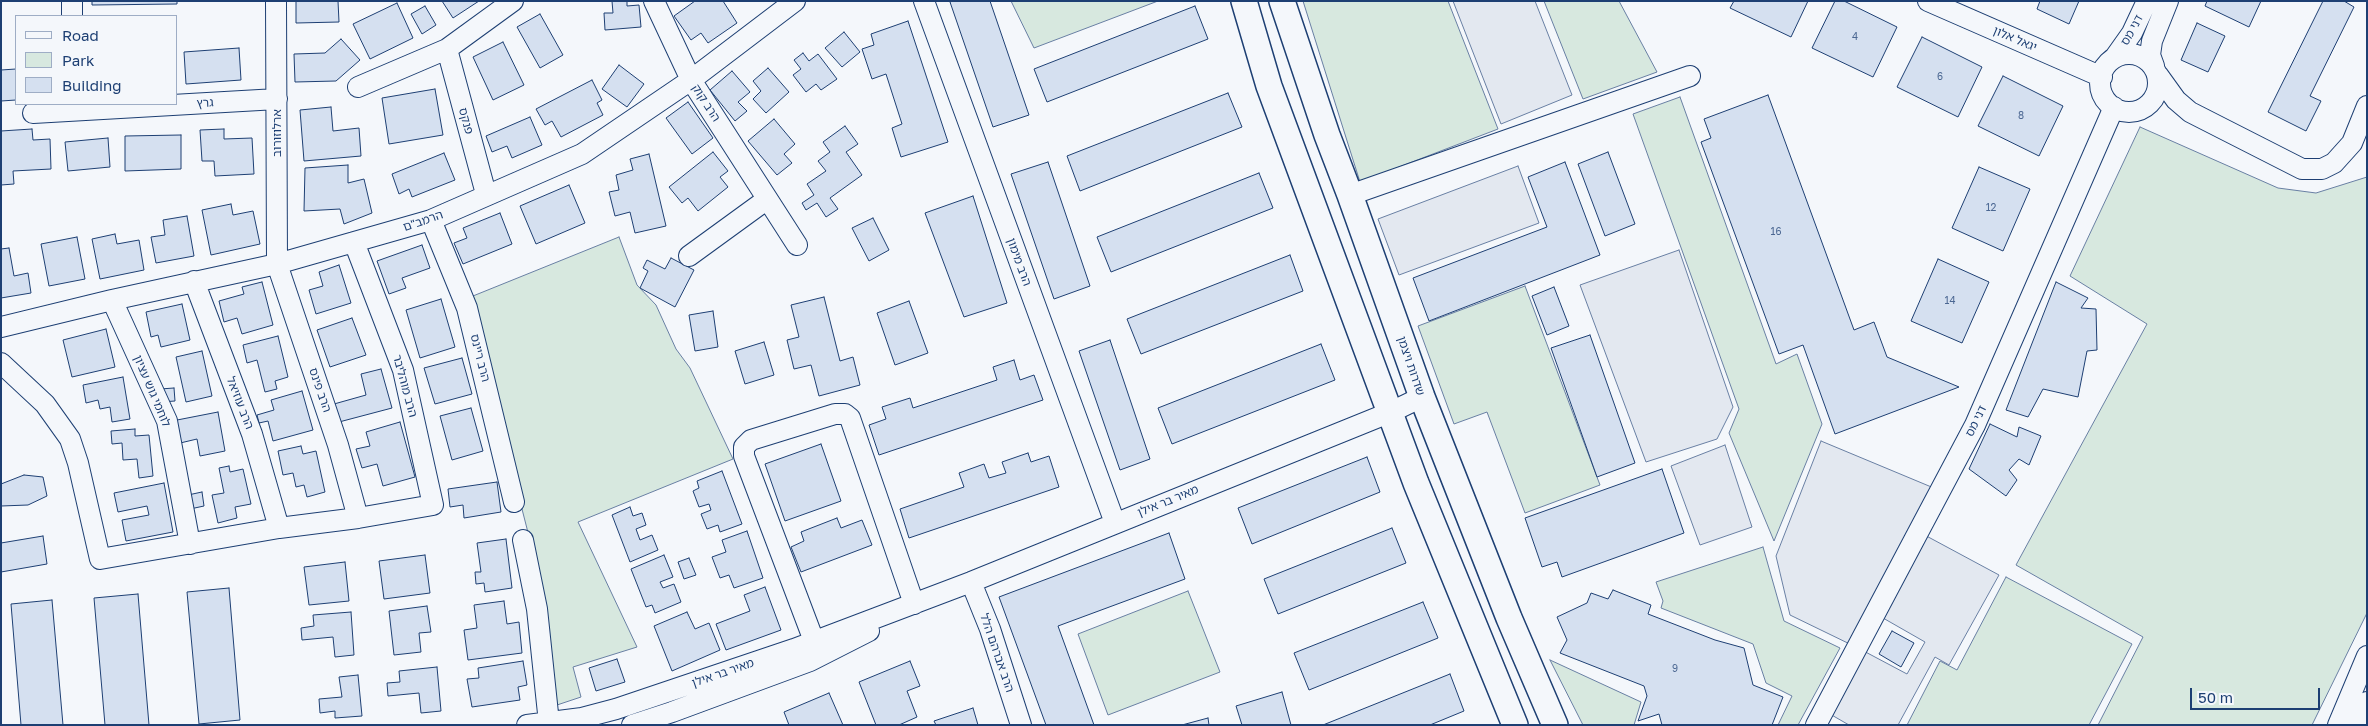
<!DOCTYPE html>
<meta charset="utf-8">
<style>
body{margin:0}
#map{position:relative;width:2368px;height:726px;overflow:hidden;background:#f4f7fb;font-family:"Golos Text",sans-serif}
canvas{display:block}
.frame{position:absolute;inset:0;border:2px solid #1d3f73;pointer-events:none}
.legend{position:absolute;left:15px;top:15px;width:162px;height:90px;box-sizing:border-box;background:#f4f7fb;border:1px solid #9eadc5;margin:0;padding:6px 9px;list-style:none;font-size:15px;color:#1d3f73}
.legend li{display:flex;align-items:center;gap:10px;height:25px}
.legend b{width:25px;border:1px solid #9eadc5}
.scale{position:absolute;left:2190px;top:688px;width:130px;height:22px;box-sizing:border-box;border:2px solid #1d3f73;border-top:0;padding-left:6px;font-size:15px;line-height:18px;white-space:nowrap;color:#1d3f73;-webkit-text-stroke:4px #f4f7fb;paint-order:stroke}
</style>
<div id="map">
<canvas width="2368" height="726"></canvas>
<div class="frame"></div>
<ul class="legend">
<li><b style="height:6px;background:#f4f7fb"></b>Road</li>
<li><b style="height:14px;background:#d7e8df"></b>Park</li>
<li><b style="height:14px;background:#d5e0f0"></b>Building</li>
</ul>
<div class="scale">50 m</div>
</div>
<script>
const context = document.querySelector('canvas').getContext('2d');
context.lineJoin = 'round';
function paint(path, color) {
  context.fillStyle = color;
  context.fill(path, 'evenodd');
}
function shape(rows) {
  const path = new Path2D();
  for (const r of rows) {
    if (r.length === 3) {
      path.moveTo(r[0] + r[2], r[1]);
      path.arc(r[0], r[1], r[2], 0, 2 * Math.PI);
      continue;
    }
    path.moveTo(r[0], r[1]);
    for (let i = 2; i < r.length; i += 2) path.lineTo(r[i], r[i + 1]);
  }
  return path;
}
function strokePath(path, color, width, dash) {
  context.strokeStyle = color;
  context.lineWidth = width;
  context.lineCap = dash ? 'butt' : 'round';
  context.setLineDash(dash || []);
  context.stroke(path);
}
function drawText(font, color, halo, rows, align = 'center') {
  context.font = font + ' "Golos Text","Noto Sans Hebrew",sans-serif';
  context.lineWidth = 4;
  context.setLineDash([]);
  context.textBaseline = 'middle';
  context.strokeStyle = halo;
  context.fillStyle = color;
  for (const [text, x, y, turn = 0] of rows) {
    context.save();
    context.translate(x, y);
    context.rotate((+turn || 0) * Math.PI / 180);
    context.textAlign = isNaN(turn) ? turn : align;
    if (halo) context.strokeText(text, 0, 0);
    context.fillText(text, 0, 0);
    context.restore();
  }
}
const green = shape([
 [1011,1,1158,1,1034,48,1011,1],
 [1303,1,1448,1,1498,129,1360,182,1303,1],
 [1544,1,1619,1,1657,72,1583,99,1544,1],
 [1680,97,1776,364,1797,354,1822,424,1774,541,1729,433,1739,409,1633,114,1680,97],
 [2140,127,2278,188,2316,193,2367,177,2367,613,2312,725,2098,725,2143,637,2016,565,2147,324,2070,276,2140,127],
 [619,237,637,285,656,305,676,349,690,368,733,459,578,522,637,647,573,667,581,697,554,706,534,556,468,298,619,237],
 [1525,286,1600,485,1525,513,1487,412,1454,424,1418,326,1525,286],
 [1763,547,1784,621,1840,648,1798,725,1778,725,1792,696,1766,683,1753,644,1661,608,1663,601,1656,582,1763,547],
 [2006,577,2132,644,2089,725,1907,725,1940,661,1957,670,2006,577],
 [1188,591,1220,672,1108,715,1078,634,1188,591],
 [1550,660,1641,702,1634,725,1583,725,1550,660]
]);
const parking = shape([
 [1453,1,1535,1,1572,95,1501,124,1453,1],
 [1518,166,1539,223,1399,275,1378,219,1518,166],
 [1679,250,1733,407,1717,439,1646,462,1580,285,1679,250],
 [1821,441,1941,491,1919,532,1999,575,1949,665,1935,657,1898,725,1849,725,1823,710,1858,648,1790,615,1776,556,1821,441],
 [1876,614,1925,642,1907,674,1858,648,1876,614],
 [1725,445,1752,527,1700,545,1671,466,1725,445]
]);
const building = shape([
 [92,1,177,1,177,4,92,5,92,1],
 [296,1,338,1,339,22,296,23,296,1],
 [442,1,479,1,453,18,442,1],
 [612,1,627,1,627,6,639,5,641,27,605,30,604,13,613,13,612,1],
 [695,1,723,1,737,23,708,43,701,33,691,40,674,16,695,1],
 [953,1,990,1,1029,115,993,127,950,2,953,1],
 [1734,1,1808,1,1791,37,1730,8,1734,1],
 [1835,1,1844,1,1897,27,1873,77,1812,48,1835,1],
 [2040,1,2079,1,2069,24,2037,9,2040,1],
 [2207,1,2261,1,2249,27,2205,6,2207,1],
 [2323,1,2344,1,2354,7,2310,96,2321,101,2306,131,2268,112,2323,1],
 [397,3,413,38,370,59,353,24,397,3],
 [425,6,436,25,422,34,411,14,425,6],
 [1195,6,1208,39,1047,102,1034,69,1195,6],
 [540,14,563,55,540,68,517,27,540,14],
 [908,21,948,142,901,157,892,128,902,124,886,74,872,79,862,49,874,45,871,34,908,21],
 [2197,23,2225,36,2208,72,2181,60,2197,23],
 [844,32,860,52,842,67,825,48,844,32],
 [1922,37,1982,67,1958,117,1897,87,1922,37],
 [341,39,360,60,336,81,295,82,294,54,325,53,341,39],
 [503,42,524,85,493,100,473,57,503,42],
 [239,48,241,80,186,84,184,52,239,48],
 [803,53,809,61,818,54,837,79,821,90,816,84,806,92,793,75,801,69,794,60,803,53],
 [619,65,644,84,627,107,602,89,619,65],
 [768,68,789,92,766,113,753,99,761,91,753,81,768,68],
 [16,69,16,100,1,101,1,70,16,69],
 [732,71,750,92,738,102,747,111,735,121,710,90,732,71],
 [2003,76,2063,106,2039,156,1978,126,2003,76],
 [592,80,602,100,597,103,603,115,561,137,552,121,545,125,536,109,592,80],
 [435,89,443,135,389,144,382,98,435,89],
 [1228,93,1242,127,1080,191,1067,156,1228,93],
 [1768,95,1854,330,1874,322,1887,357,1959,387,1835,434,1803,345,1779,354,1701,142,1711,138,1704,119,1768,95],
 [688,102,713,138,692,154,666,118,688,102],
 [331,107,333,131,359,128,361,156,304,161,300,110,331,107],
 [530,117,542,145,512,158,507,146,492,152,486,136,530,117],
 [774,119,795,144,784,154,792,163,777,175,748,141,774,119],
 [845,126,858,144,846,152,862,175,830,198,838,209,826,217,817,203,806,210,802,203,814,195,807,184,826,171,818,161,830,152,823,142,845,126],
 [32,129,33,140,50,139,51,169,13,171,14,184,1,185,1,131,32,129],
 [224,129,224,139,252,138,254,174,215,176,214,161,202,161,200,130,224,129],
 [181,135,181,169,125,171,125,136,181,135],
 [108,138,110,167,68,171,65,142,108,138],
 [713,152,728,171,720,177,728,187,698,211,688,198,682,203,669,187,713,152],
 [1608,152,1635,224,1605,236,1578,164,1608,152],
 [444,153,455,180,412,197,409,189,399,194,392,174,444,153],
 [649,154,666,226,635,233,630,212,615,216,609,192,619,190,616,175,633,170,630,159,649,154],
 [1048,162,1090,286,1054,299,1011,174,1048,162],
 [1565,162,1600,255,1429,321,1413,278,1547,227,1528,177,1565,162],
 [348,165,348,183,364,179,372,213,344,224,340,209,304,211,305,168,348,165],
 [1979,167,2030,189,2003,251,1952,228,1979,167],
 [1259,173,1273,208,1111,272,1097,237,1259,173],
 [569,185,585,223,536,244,520,206,569,185],
 [973,196,1007,303,964,317,925,213,973,196],
 [231,204,233,215,253,211,260,244,211,255,202,210,231,204],
 [500,213,512,244,463,264,454,243,467,238,463,228,500,213],
 [187,216,194,256,156,263,151,237,165,235,163,220,187,216],
 [873,218,889,250,869,261,852,228,873,218],
 [115,234,117,244,139,240,144,270,100,279,92,239,115,234],
 [77,237,85,279,49,286,41,244,77,237],
 [422,245,430,268,402,278,406,288,389,294,377,261,422,245],
 [9,248,14,276,28,273,31,293,1,298,1,249,9,248],
 [1290,255,1303,291,1141,354,1127,319,1290,255],
 [671,258,694,270,675,307,640,288,648,271,643,268,647,260,665,269,671,258],
 [1938,259,1989,282,1962,343,1911,321,1938,259],
 [339,265,351,303,316,314,309,290,323,286,319,272,339,265],
 [262,282,273,325,242,334,237,318,224,322,219,301,244,294,242,287,262,282],
 [2056,282,2088,298,2081,308,2096,309,2097,350,2087,351,2078,397,2043,389,2028,417,2006,410,2056,282],
 [1554,287,1569,326,1547,335,1532,296,1554,287],
 [824,297,840,361,853,357,860,385,819,396,811,365,794,369,787,340,799,337,791,305,824,297],
 [441,299,455,347,420,358,406,310,441,299],
 [909,301,928,353,895,365,877,313,909,301],
 [182,304,190,340,161,347,158,335,151,337,146,312,182,304],
 [713,311,718,347,695,351,689,315,713,311],
 [352,318,366,355,330,367,317,330,352,318],
 [106,329,115,367,72,377,63,340,106,329],
 [1590,335,1635,463,1597,477,1551,348,1590,335],
 [278,336,288,377,275,381,277,389,265,392,257,360,247,363,243,345,278,336],
 [1110,340,1150,459,1120,470,1079,351,1110,340],
 [764,342,774,375,745,384,735,351,764,342],
 [1321,344,1335,380,1172,444,1158,408,1321,344],
 [202,351,212,396,186,402,176,357,202,351],
 [462,358,472,394,435,404,424,368,462,358],
 [1014,360,1020,380,1034,375,1043,400,879,455,869,425,886,419,882,407,910,398,913,408,997,380,993,367,1014,360],
 [381,369,392,408,339,422,334,404,366,395,361,374,381,369],
 [123,377,130,419,112,422,110,407,100,409,98,400,86,403,83,385,123,377],
 [174,388,175,401,161,402,160,389,174,388],
 [302,391,313,430,273,441,268,421,259,423,257,415,274,410,271,400,302,391],
 [471,408,483,451,452,460,440,416,471,408],
 [218,412,225,451,200,456,197,439,176,444,172,421,218,412],
 [400,422,415,477,383,486,377,464,362,468,356,449,370,446,366,432,400,422],
 [1990,424,2017,437,2019,427,2041,436,2029,465,2019,459,2009,470,2017,480,2006,496,1969,469,1990,424],
 [135,429,135,436,149,435,153,476,139,478,137,459,123,460,122,443,112,444,111,431,135,429],
 [821,444,841,501,785,521,765,464,821,444],
 [301,446,303,454,316,451,325,492,307,497,304,485,296,487,293,473,283,475,278,451,301,446],
 [1028,453,1031,462,1049,456,1059,487,909,538,900,509,964,487,959,473,984,464,989,478,1006,473,1002,462,1028,453],
 [1367,457,1380,492,1252,544,1238,508,1367,457],
 [229,466,230,472,243,469,251,504,235,507,237,518,218,523,212,495,224,493,219,468,229,466],
 [1662,469,1684,533,1562,577,1557,562,1542,567,1525,518,1662,469],
 [722,471,742,524,720,532,718,525,707,529,701,514,711,510,709,504,699,507,693,491,699,488,697,481,722,471],
 [24,475,43,477,47,496,28,505,1,506,1,484,24,475],
 [497,482,501,512,464,518,463,505,450,507,448,489,497,482],
 [164,483,173,532,126,541,122,520,149,515,147,506,118,512,114,493,164,483],
 [202,492,204,506,190,509,188,495,202,492],
 [630,507,633,516,642,513,646,525,636,529,640,540,652,535,658,550,630,562,612,515,630,507],
 [837,518,841,528,862,520,872,545,801,572,791,547,804,541,801,532,837,518],
 [1392,528,1406,563,1278,614,1264,579,1392,528],
 [747,531,763,578,734,588,729,575,720,578,712,557,726,552,722,540,747,531],
 [1169,533,1185,579,1058,626,1094,725,1046,725,999,597,1169,533],
 [43,536,47,564,1,572,1,543,43,536],
 [506,539,512,588,485,592,484,583,476,584,475,572,481,572,477,543,506,539],
 [425,555,430,593,384,599,379,561,425,555],
 [664,555,673,577,660,582,663,588,674,584,681,602,655,613,652,605,646,607,631,569,664,555],
 [689,558,696,575,684,579,678,562,689,558],
 [345,562,349,601,309,605,304,567,345,562],
 [765,587,781,630,726,650,716,624,750,611,744,595,765,587],
 [229,588,240,720,199,724,187,592,229,588],
 [1613,590,1651,605,1648,614,1715,640,1744,648,1753,685,1783,697,1772,725,1662,725,1659,714,1638,721,1647,696,1644,686,1560,653,1567,640,1557,617,1587,603,1591,593,1608,599,1613,590],
 [138,594,149,725,105,725,94,598,138,594],
 [52,600,63,725,21,725,11,604,52,600],
 [504,601,507,624,519,622,522,653,468,660,464,630,477,628,474,605,504,601],
 [1423,602,1438,638,1309,690,1294,653,1423,602],
 [427,606,431,632,419,633,421,652,394,655,389,611,427,606],
 [351,612,354,655,335,657,333,637,302,640,301,628,314,626,313,615,351,612],
 [687,612,695,629,709,623,720,650,672,671,654,626,687,612],
 [1892,631,1914,643,1901,667,1879,654,1892,631],
 [617,659,625,682,596,691,589,668,617,659],
 [523,661,527,685,518,687,520,700,472,707,467,679,479,678,478,668,523,661],
 [910,661,920,686,907,691,917,717,899,725,876,725,859,682,910,661],
 [437,667,441,711,421,713,419,693,388,696,387,683,400,682,399,671,437,667],
 [1450,674,1464,711,1430,725,1323,725,1450,674],
 [358,675,362,716,335,718,335,711,320,713,319,699,342,697,339,677,358,675],
 [1282,692,1291,725,1242,725,1236,706,1282,692],
 [829,693,843,725,789,725,784,712,829,693],
 [973,708,978,725,936,725,934,721,973,708],
 [1208,718,1209,725,1182,725,1208,718]
]);
const minor = shape([
 [72,1,72,16],
 [276,1,277,264,338,445,358,518],
 [654,1,691,80,797,245],
 [924,1,1115,523],
 [1928,1,2102,77],
 [447,49,486,194],
 [2129,83,29],
 [2115,57,2132,33,2147,1],
 [2154,66,2150,55,2152,41,2168,1],
 [2158,75,2176,100,2190,112,2302,169,2322,169,2334,163,2352,143,2367,106],
 [358,87,447,49,513,1],
 [33,113,277,99],
 [1350,195,1690,76],
 [431,220,467,308,514,502],
 [689,256,766,200],
 [194,281,252,434,279,528],
 [112,300,167,421,190,544],
 [1,327,112,300,277,264,431,220,582,154,691,80,795,1],
 [1,363,45,404,70,439,78,463,100,559,279,528,358,518,433,505,403,370,354,242],
 [523,540,537,609,549,723],
 [971,582,990,629,1021,725],
 [814,641,744,456,744,447,751,440,835,414,845,414,850,418,914,604],
 [527,725,582,718,616,709,794,649,971,582,1391,412,1422,397],
 [632,725,672,712,810,661,869,631],
 [1816,725,1975,425,2114,107],
 [2338,725,2367,656],
 [2359,725,2367,702]
]);
const major = shape([
 [1244,1,1269,86,1416,483,1515,725],
 [1282,1,1327,135,1350,195,1422,397,1509,618,1555,725]
]);
const numberNames = [
 ["4",1855,37],
 ["6",1940,77],
 ["8",2021,116],
 ["12",1991,208],
 ["16",1776,232],
 ["14",1950,301],
 ["9",1675,669]
];
const streetNames = [
 ["דני מס",2132,30,-61],
 ["יגאל אלון",2015,39,23],
 ["גרץ",205,103,-3],
 ["הרב קוק",706,103,57],
 ["פנקס",466,121,75],
 ["ארלוזורוב",277,133,-90],
 ["הרמב\"ם",423,221,-19],
 ["הרב מימון",1019,262,70],
 ["הרב ריינס",480,358,76],
 ["שדרות ויצמן",1411,366,71],
 ["הרב מוהליבר",405,386,75],
 ["הרב פינס",320,390,71],
 ["לוחמי גוש עציון",152,391,67],
 ["הרב עוזיאל",240,403,69],
 ["דני מס",1976,421,-64],
 ["מאיר בר אילן",1168,501,-22],
 ["הרב אברהם הלל",997,653,71],
 ["מאיר בר אילן",723,673,-19]
];
paint(green, '#d7e8df');
strokePath(green, '#687fa3', 1);
paint(parking, '#e3e8f0');
strokePath(parking, '#687fa3', 1);
paint(building, '#d5e0f0');
strokePath(building, '#1d3f73', 1);
strokePath(minor, '#1d3f73', 22);
strokePath(major, '#1d3f73', 28);
strokePath(minor, '#f4f7fb', 20);
strokePath(major, '#f4f7fb', 25);
drawText('10px', '#4b6792', null, numberNames);
drawText('12px', '#1d3f73', '#f4f7fb', streetNames);
</script>
